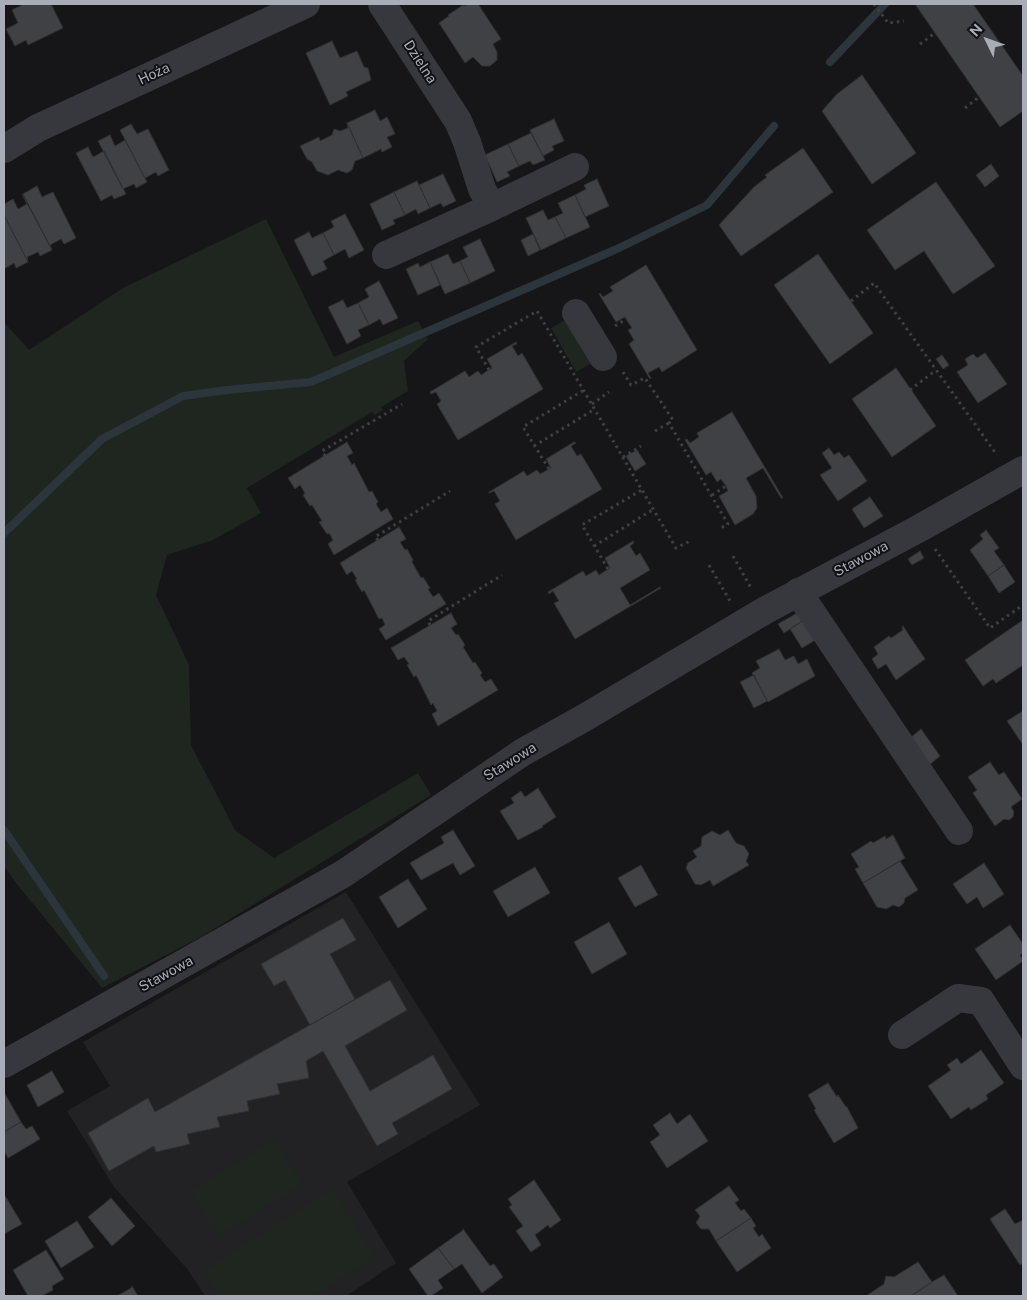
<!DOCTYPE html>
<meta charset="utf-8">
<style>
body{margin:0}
#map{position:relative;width:1027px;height:1300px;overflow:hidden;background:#161618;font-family:"Public Sans",sans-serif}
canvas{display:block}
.frame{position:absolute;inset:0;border:5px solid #a8adb8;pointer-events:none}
.north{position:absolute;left:962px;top:15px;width:50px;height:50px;-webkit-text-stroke:4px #111113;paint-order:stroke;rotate:312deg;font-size:14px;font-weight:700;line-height:20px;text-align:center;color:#a8adb8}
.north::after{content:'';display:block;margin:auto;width:18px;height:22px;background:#a8adb8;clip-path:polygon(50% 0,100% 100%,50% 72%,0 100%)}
</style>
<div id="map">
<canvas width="1027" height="1300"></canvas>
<div class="frame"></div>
<div class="north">N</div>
</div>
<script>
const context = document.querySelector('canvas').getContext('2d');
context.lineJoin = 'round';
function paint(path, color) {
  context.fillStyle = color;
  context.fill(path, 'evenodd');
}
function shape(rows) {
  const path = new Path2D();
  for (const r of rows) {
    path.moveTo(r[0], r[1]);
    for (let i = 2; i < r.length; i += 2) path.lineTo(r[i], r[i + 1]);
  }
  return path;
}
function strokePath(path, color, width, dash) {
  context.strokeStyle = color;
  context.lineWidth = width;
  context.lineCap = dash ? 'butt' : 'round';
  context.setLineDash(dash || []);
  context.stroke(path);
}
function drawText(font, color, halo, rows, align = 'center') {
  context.font = font + ' "Public Sans",sans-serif';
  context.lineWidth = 4;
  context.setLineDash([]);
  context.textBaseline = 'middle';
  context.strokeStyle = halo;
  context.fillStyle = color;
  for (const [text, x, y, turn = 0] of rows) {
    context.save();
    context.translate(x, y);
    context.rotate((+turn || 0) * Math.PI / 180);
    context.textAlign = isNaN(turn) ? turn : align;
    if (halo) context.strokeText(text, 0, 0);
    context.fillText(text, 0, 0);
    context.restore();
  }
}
const built = shape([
 [346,892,480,1105,347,1182,396,1263,346,1296,205,1296,188,1270,114,1187,67,1111,110,1086,83,1042]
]);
const green = shape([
 [266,219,334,357,418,321,428,339,404,361,408,391,381,407,383,410,375,415,372,412,247,488,261,513,213,540,167,555,156,595,189,665,191,745,235,830,274,858,418,773,431,795,201,937,102,988,16,883,4,866,4,322,29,350,123,288],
 [569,318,595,361,576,372,551,328],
 [274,1139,302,1184,219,1236,191,1191],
 [332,1189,375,1257,313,1296,219,1296,203,1271]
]);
const stream = shape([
 [830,62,885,4],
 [4,533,102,439,183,396,227,390,311,382,619,248,707,205,774,126],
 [4,830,104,976]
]);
const building = shape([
 [24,4,51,4,63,28,28,45,26,40,15,46,6,29,18,23,12,10,24,4],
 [468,4,478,4,501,39,493,44,497,52,497,60,490,66,482,66,473,57,465,63,439,23,449,16,448,15,463,5,464,6,468,4],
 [915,4,973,4,1023,76,1023,111,1000,127,915,4],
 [332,41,340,58,357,51,364,67,368,68,371,80,346,92,348,96,330,105,306,53,332,41],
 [862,75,916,153,872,184,822,111,837,94,862,75],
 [375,110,380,121,387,117,395,134,387,137,392,147,382,152,381,149,363,158,347,123,375,110],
 [554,119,564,141,552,146,554,150,543,156,530,130,554,119],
 [347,123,363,158,355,161,352,170,347,173,338,170,328,175,317,171,312,162,307,159,300,146,319,137,320,141,332,135,334,129,340,131,348,128,347,123],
 [131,124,137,134,148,129,169,170,158,176,156,172,145,178,120,130,131,124],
 [531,133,545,160,533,165,530,161,519,166,508,144,531,133],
 [110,135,115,146,125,140,147,182,136,188,134,184,123,189,98,141,110,135],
 [508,144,519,166,507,172,510,176,497,182,485,155,508,144],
 [88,147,93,157,104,151,126,194,114,199,112,195,101,201,76,153,88,147],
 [803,148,833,192,741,256,719,225,754,187,767,177,765,175,803,148],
 [991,164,999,176,985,187,976,175,991,164],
 [443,174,456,201,443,207,441,203,430,208,419,185,443,174],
 [597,179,609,206,585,217,575,195,586,189,584,185,597,179],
 [417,181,430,208,418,214,416,209,405,215,394,192,417,181],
 [936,182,995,266,953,294,924,251,895,270,867,230,936,182],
 [37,186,42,197,53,192,76,238,64,244,61,239,50,245,52,250,23,194,37,186],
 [394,192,405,215,393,220,395,224,382,230,370,204,394,192],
 [22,194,52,250,40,256,38,252,27,257,28,262,4,215,4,204,13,199,18,209,27,204,22,194],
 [575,195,590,227,566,238,555,217,563,213,558,203,575,195],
 [543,210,548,220,555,217,566,238,541,250,526,218,543,210],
 [345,214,364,250,349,258,345,249,334,255,323,233,334,227,331,221,345,214],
 [4,215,28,262,16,268,14,263,4,269,4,215],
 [309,232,312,238,323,233,334,255,323,261,327,269,312,276,294,240,309,232],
 [533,234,540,250,528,256,521,240,533,234],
 [480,239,495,271,470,283,460,261,468,257,463,247,480,239],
 [448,254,453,264,460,261,470,283,445,294,430,262,448,254],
 [818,254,873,333,830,364,774,285,818,254],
 [430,262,440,285,418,295,406,269,418,263,420,267,430,262],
 [646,265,697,350,662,372,659,367,648,373,651,378,650,379,629,344,634,340,628,330,632,328,626,319,625,317,616,322,599,294,600,293,603,297,613,291,610,287,646,265],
 [379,281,398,318,383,325,380,319,369,325,358,303,369,297,365,289,379,281],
 [343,300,347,308,358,303,369,325,358,330,361,336,347,344,328,307,343,300],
 [516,342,517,344,512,346,518,356,522,353,543,389,458,440,437,404,441,401,436,392,431,394,430,392,465,371,469,377,478,371,481,375,492,368,487,359,516,342],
 [985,353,1007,384,978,403,957,372,968,365,965,359,973,354,977,358,985,353],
 [942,355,949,365,943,369,936,359,942,355],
 [896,368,936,426,892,457,852,399,896,368],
 [732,412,783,498,781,498,763,468,758,471,746,478,756,496,757,508,753,514,735,525,719,496,728,491,726,486,721,479,717,482,711,472,706,475,685,440,687,439,690,443,699,437,697,433,732,412],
 [347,442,353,453,347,456,352,465,354,463,369,492,372,491,378,502,376,504,381,512,387,508,393,519,334,555,328,544,333,540,329,533,327,534,319,522,322,521,312,505,310,506,303,495,305,493,300,485,295,489,288,478,347,442],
 [574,442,576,443,571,446,577,456,581,454,602,489,516,540,495,504,500,501,494,491,489,493,489,492,524,471,527,476,537,470,540,474,551,468,546,459,574,442],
 [829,448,834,455,839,452,844,458,849,455,867,481,838,501,820,475,832,468,822,453,829,448],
 [637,450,646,464,635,471,626,456,637,450],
 [870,497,883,516,864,528,852,509,870,497],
 [399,527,406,539,400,542,405,550,407,549,413,560,412,562,421,578,423,577,430,588,428,589,433,597,439,593,446,604,386,640,379,629,385,625,382,618,379,619,364,590,362,592,355,580,357,579,352,571,347,575,340,563,399,527],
 [986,530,999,548,994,551,1004,565,988,576,970,550,983,539,980,535,986,530],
 [633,541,634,543,630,546,636,556,640,553,650,570,620,588,630,605,660,587,661,588,575,639,554,603,559,601,553,591,549,594,548,592,583,571,586,576,596,570,599,575,610,568,605,558,633,541],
 [920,551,924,558,912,565,908,559,920,551],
 [1004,565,1015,582,999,593,988,576,1004,565],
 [799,612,804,620,784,633,778,624,799,612],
 [451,613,457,624,451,628,456,635,458,634,465,645,463,647,473,663,475,662,482,673,480,675,485,682,491,679,498,690,438,726,432,714,437,711,433,703,431,705,416,675,414,677,407,665,409,664,404,657,398,660,391,648,451,613],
 [804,620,817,639,802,648,790,629,804,620],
 [1023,620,1023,665,996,683,993,679,983,686,965,660,1023,620],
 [903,626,925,659,896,680,886,664,878,669,872,659,878,654,874,647,889,636,891,638,903,630,902,628,903,626],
 [779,649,785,660,794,656,798,664,807,659,815,676,768,702,752,673,760,668,756,661,779,649],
 [754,675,767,701,754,708,740,682,754,675],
 [1023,711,1023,745,1007,721,1023,711],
 [921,729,940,756,928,766,909,739,921,729],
 [990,762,999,775,1004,772,1022,799,1011,807,1014,812,1013,817,1009,820,1004,819,995,826,973,793,977,790,968,777,990,762],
 [538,788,556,817,542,826,543,827,518,840,500,811,514,803,511,798,521,791,525,797,538,788],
 [453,830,475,866,460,875,453,863,421,880,410,863,444,843,441,837,453,830],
 [728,830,736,843,744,846,749,854,746,861,749,865,713,886,710,880,701,885,695,884,686,868,688,863,697,857,693,851,701,846,702,837,712,831,720,835,728,830],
 [893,835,905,858,863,883,855,869,859,867,851,854,871,841,873,843,885,836,886,839,893,835],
 [900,861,918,890,905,898,904,903,899,907,893,905,886,909,877,907,863,883,900,861],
 [984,863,1004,894,983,908,977,897,967,904,953,884,984,863],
 [641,865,658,895,635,907,618,878,641,865],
 [535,867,550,893,508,917,493,891,535,867],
 [408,879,427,909,398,928,379,897,408,879],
 [343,918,356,940,330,954,355,999,310,1025,285,980,274,986,261,964,343,918],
 [609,922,627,954,592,974,574,942,609,922],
 [1010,925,1023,944,1023,953,1020,955,1023,961,996,980,975,949,1010,925],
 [390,980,407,1010,345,1046,370,1091,433,1055,452,1089,392,1123,398,1134,377,1146,323,1051,306,1061,309,1078,277,1084,280,1094,247,1101,249,1111,217,1117,220,1127,187,1134,190,1144,156,1152,154,1146,109,1171,88,1133,148,1098,155,1112,390,980],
 [981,1050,1004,1083,986,1095,988,1099,971,1110,969,1107,951,1119,928,1086,951,1070,947,1065,957,1058,961,1064,981,1050],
 [52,1071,64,1092,38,1107,27,1085,52,1071],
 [828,1083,837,1097,838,1095,846,1107,847,1107,858,1128,834,1143,814,1110,816,1109,808,1095,828,1083],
 [4,1092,21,1122,4,1132,4,1092],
 [670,1113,677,1124,690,1114,708,1141,667,1168,650,1142,660,1135,653,1125,670,1113],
 [21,1122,26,1129,32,1126,40,1139,8,1158,4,1151,4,1132,21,1122],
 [534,1180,561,1220,550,1228,548,1225,535,1235,541,1245,531,1252,516,1231,523,1226,509,1207,512,1205,508,1199,534,1180],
 [729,1186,739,1200,735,1203,741,1211,744,1209,751,1218,716,1241,709,1229,701,1229,696,1223,700,1216,695,1210,729,1186],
 [4,1194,22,1224,4,1234,4,1194],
 [111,1198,135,1226,112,1246,88,1217,111,1198],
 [1005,1209,1015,1224,1023,1220,1023,1263,1020,1265,990,1219,1005,1209],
 [751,1218,756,1226,753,1228,759,1237,762,1234,771,1248,737,1272,716,1241,751,1218],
 [77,1221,94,1247,61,1268,45,1241,77,1221],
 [463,1229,490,1266,494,1264,503,1277,482,1293,462,1264,454,1269,438,1248,462,1231,463,1229],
 [438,1248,454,1269,438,1280,443,1288,431,1296,428,1296,409,1269,438,1248],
 [46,1250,64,1279,52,1286,53,1290,42,1296,28,1296,13,1270,46,1250],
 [918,1262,932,1282,911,1296,866,1296,884,1284,886,1276,894,1277,918,1262],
 [944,1275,958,1296,911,1296,932,1282,944,1275],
 [132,1286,138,1296,117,1296,131,1288,132,1286]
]);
const path = shape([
 [874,4,888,23,904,21],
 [920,44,935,33],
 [965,108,979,97],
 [851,301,874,283,997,455],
 [615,326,626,319],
 [489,370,476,347,537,311,676,548,692,540],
 [623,372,631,385,645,378,673,420,669,423,728,524,719,529],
 [910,390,936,370],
 [592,404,609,392],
 [655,431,669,423],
 [534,446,595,409],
 [325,456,322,451,402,404],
 [623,457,641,446],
 [549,469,523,427,584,390],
 [712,495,726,486],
 [378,540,375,537,450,491],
 [594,546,654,509],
 [935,549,990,628,1023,605],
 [733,556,751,588],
 [709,565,730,601],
 [608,569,582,525,642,490],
 [430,625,428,621,502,575]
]);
const minor = shape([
 [382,4,458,121,467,142,482,189,492,207,575,167],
 [4,149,38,128,306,4],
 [386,255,492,207],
 [576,313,603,357],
 [798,592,959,831],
 [902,1035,958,998,981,1001,1023,1066],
 [4,1064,343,874,523,752,584,718,764,611,920,528,1023,470]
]);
const streetNames = [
 ["Dzielna",420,62,57],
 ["Hoża",154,74,-25],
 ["Stawowa",861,559,-28],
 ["Stawowa",510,762,-32],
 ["Stawowa",166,974,-29]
];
paint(built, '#222225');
paint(green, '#1e261f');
strokePath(stream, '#2c353c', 8);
paint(building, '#404145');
strokePath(building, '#303034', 1);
strokePath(path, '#3d3f44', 3, [2.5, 4]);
strokePath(minor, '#37383d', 28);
drawText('14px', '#a8adb8', '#111113', streetNames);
</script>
